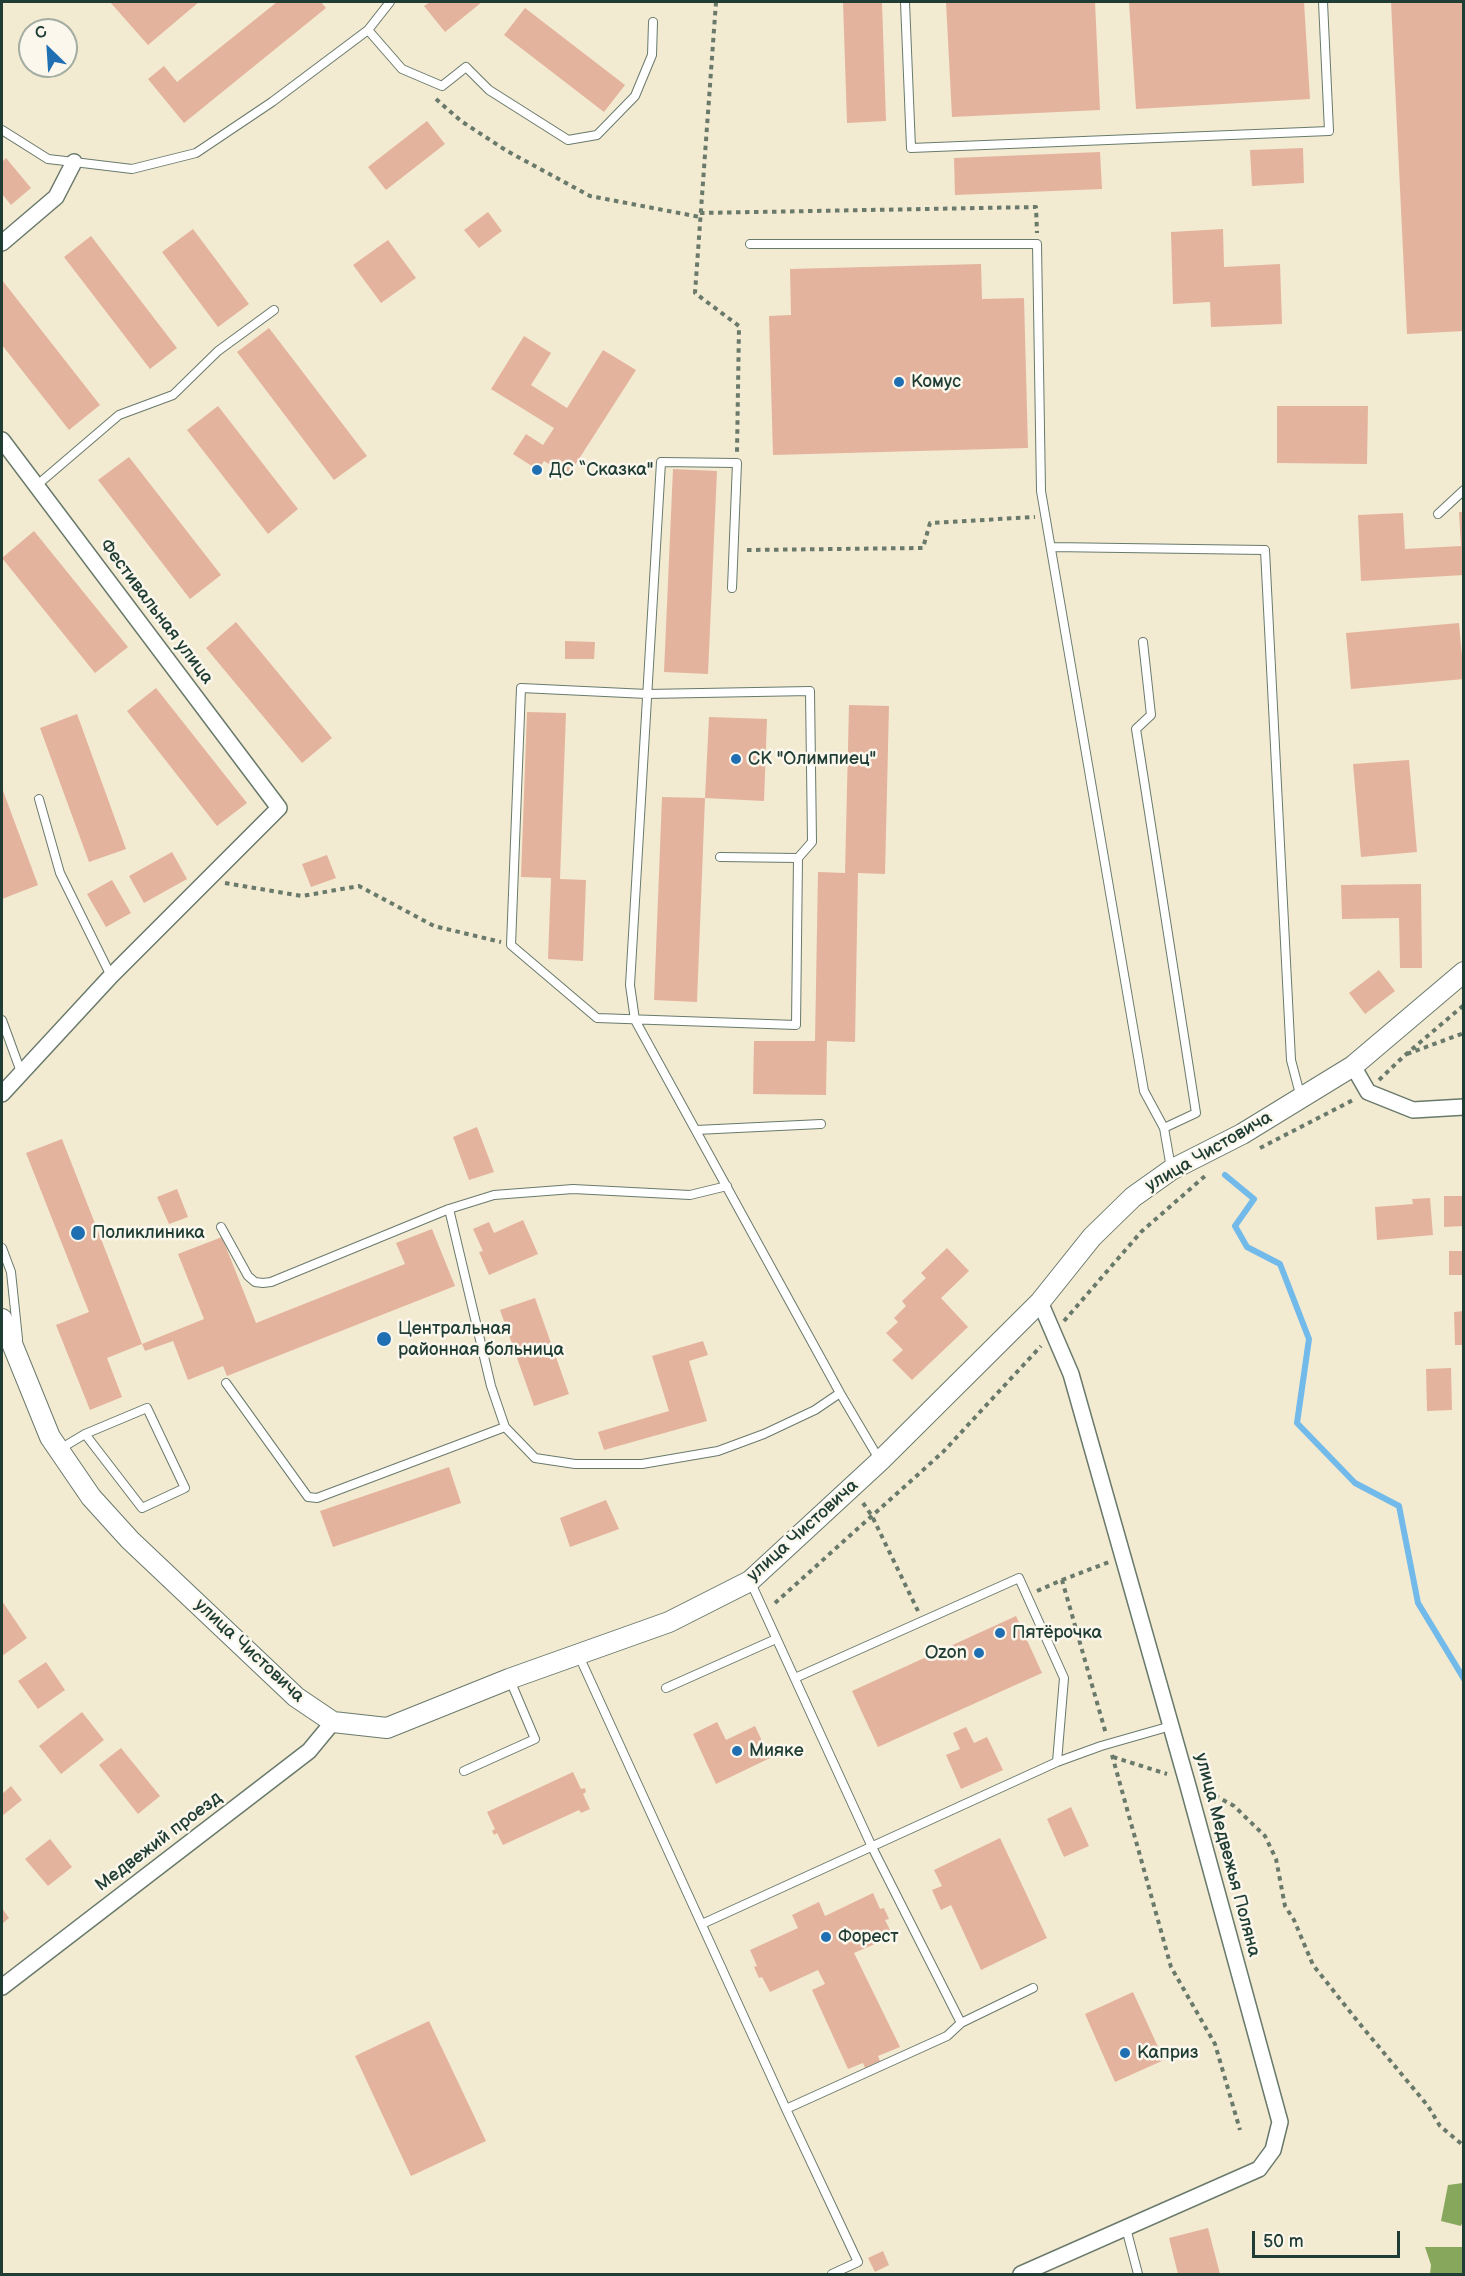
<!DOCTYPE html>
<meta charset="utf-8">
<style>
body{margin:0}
#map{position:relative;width:1465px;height:2276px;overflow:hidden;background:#f3ead2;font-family:"Balsamiq Sans",sans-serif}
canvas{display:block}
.frame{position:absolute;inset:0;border:3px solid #1f3d34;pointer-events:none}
.north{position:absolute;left:18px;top:18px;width:60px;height:60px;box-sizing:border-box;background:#fbf7ec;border:2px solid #a3ada2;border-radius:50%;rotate:335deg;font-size:16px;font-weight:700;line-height:24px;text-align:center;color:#1f3d34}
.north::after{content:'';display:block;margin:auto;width:21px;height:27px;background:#1f6fb2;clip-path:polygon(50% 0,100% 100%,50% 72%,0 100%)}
.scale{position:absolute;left:1252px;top:2231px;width:148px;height:27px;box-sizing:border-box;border:3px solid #1f3d34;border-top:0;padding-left:8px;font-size:18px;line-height:21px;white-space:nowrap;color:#1f3d34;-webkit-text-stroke:4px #fbf7ec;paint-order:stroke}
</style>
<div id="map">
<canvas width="1465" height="2276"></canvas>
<div class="frame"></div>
<div class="north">С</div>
<div class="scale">50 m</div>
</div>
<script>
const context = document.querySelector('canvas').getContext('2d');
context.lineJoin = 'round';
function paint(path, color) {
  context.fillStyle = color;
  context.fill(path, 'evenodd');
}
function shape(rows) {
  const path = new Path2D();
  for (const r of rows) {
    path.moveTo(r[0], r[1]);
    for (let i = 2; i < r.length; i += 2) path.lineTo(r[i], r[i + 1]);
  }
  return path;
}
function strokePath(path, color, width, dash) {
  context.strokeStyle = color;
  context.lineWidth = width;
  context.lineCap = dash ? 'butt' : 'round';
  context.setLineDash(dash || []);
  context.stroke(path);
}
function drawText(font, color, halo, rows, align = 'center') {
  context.font = font + ' "Balsamiq Sans",sans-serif';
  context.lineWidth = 5;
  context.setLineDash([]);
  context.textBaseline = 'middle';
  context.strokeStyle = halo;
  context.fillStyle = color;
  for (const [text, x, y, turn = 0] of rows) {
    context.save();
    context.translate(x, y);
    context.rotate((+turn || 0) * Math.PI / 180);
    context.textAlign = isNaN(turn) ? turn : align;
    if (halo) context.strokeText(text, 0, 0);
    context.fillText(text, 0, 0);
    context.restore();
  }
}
const forest = shape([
 [1463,2183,1463,2220,1461,2226,1441,2221,1448,2185],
 [1425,2247,1463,2247,1463,2274,1430,2274,1431,2265]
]);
const stream = shape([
 [1225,1175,1254,1199,1235,1226,1247,1247,1280,1264,1309,1339,1297,1423,1355,1483,1399,1506,1418,1603,1464,1679]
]);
const building = shape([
 [110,2,199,2,148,45],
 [277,2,321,2,326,8,184,123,148,79,164,66,177,82],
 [430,2,482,2,445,32,424,6],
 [843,2,882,2,886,121,847,123],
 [946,2,1095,2,1100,110,952,117],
 [1129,2,1304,2,1310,99,1136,109],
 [1391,2,1464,2,1464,331,1407,334],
 [525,8,625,85,604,112,504,35],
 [427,121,445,144,386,190,368,167],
 [1303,148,1304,183,1252,186,1250,150],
 [1100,152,1102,189,955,195,954,158],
 [6,158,31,188,11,205,2,194,2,162],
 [488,212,502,231,479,248,464,230],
 [193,229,249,304,218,327,162,252],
 [1223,229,1224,267,1280,264,1282,324,1211,327,1210,302,1173,304,1171,232],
 [91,236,177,348,150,369,64,257],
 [388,240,416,278,381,303,353,265],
 [981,264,982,299,1024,298,1028,448,773,455,769,316,791,315,790,269],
 [2,280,100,405,69,430,2,345],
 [269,328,367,456,334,480,237,352],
 [524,336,551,353,531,385,567,408,603,350,636,370,568,476,544,461,538,470,513,454,526,434,543,445,554,428,491,389],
 [218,406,298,509,268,534,187,430],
 [1277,406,1368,406,1367,464,1277,463],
 [129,457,221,575,190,599,98,480],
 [673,469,717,471,708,674,664,672],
 [1459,512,1464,512,1464,575,1361,581,1358,515,1403,513,1405,549,1461,546],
 [34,531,128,647,95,673,2,558],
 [236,622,332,738,302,763,206,648],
 [1459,623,1464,679,1351,689,1346,633],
 [565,641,595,642,594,659,565,659],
 [156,688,247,803,217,826,127,711],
 [849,705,889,706,885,874,858,873,855,1042,827,1041,826,1095,753,1094,754,1041,815,1041,818,872,845,873],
 [527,712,566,713,560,879,586,880,583,961,548,959,551,878,521,877],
 [77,714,126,849,89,862,40,728],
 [709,717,767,719,764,801,705,798],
 [1409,760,1417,852,1361,857,1353,764],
 [2,788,38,885,2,899],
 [662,797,705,798,697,1002,654,1000],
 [172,852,187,879,144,903,129,876],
 [327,855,336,878,311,887,302,864],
 [112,880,131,913,106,927,87,894],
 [1421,884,1422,968,1400,968,1399,918,1342,919,1341,885],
 [1379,970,1395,991,1365,1014,1349,993],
 [477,1127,494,1172,469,1180,453,1137],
 [62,1139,142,1344,107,1358,122,1397,90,1410,56,1325,89,1312,26,1153],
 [177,1189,188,1217,169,1224,157,1197],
 [1444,1196,1464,1196,1464,1226,1444,1227],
 [1430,1198,1433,1235,1377,1240,1375,1207,1413,1204,1412,1199],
 [523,1220,538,1254,489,1275,479,1252,483,1251,473,1229,489,1222,494,1233],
 [432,1229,455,1286,227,1376,223,1366,188,1380,173,1341,145,1351,142,1344,204,1319,178,1254,222,1237,256,1323,405,1264,396,1243],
 [947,1248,969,1271,941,1298,968,1327,912,1380,892,1360,903,1350,886,1333,898,1322,894,1318,906,1306,902,1301,926,1278,921,1273],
 [1449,1251,1464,1251,1464,1275,1449,1275],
 [535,1298,569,1394,534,1406,500,1310],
 [1464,1311,1464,1345,1455,1345,1454,1312],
 [703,1341,708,1355,689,1361,707,1421,604,1450,598,1432,669,1411,652,1356],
 [1451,1368,1452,1410,1427,1411,1426,1369],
 [449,1467,461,1503,333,1547,320,1511],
 [606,1500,619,1529,570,1547,560,1518],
 [2,1601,27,1638,2,1656],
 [1016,1616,1042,1673,878,1747,852,1691],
 [46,1662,65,1690,38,1709,18,1681],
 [82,1712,104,1740,61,1774,39,1746],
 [717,1722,726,1740,755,1726,770,1758,716,1784,693,1734],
 [966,1727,974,1743,987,1737,1003,1770,961,1789,946,1755,960,1749,953,1733],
 [121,1748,160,1796,138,1814,99,1765],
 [573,1772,581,1789,585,1788,586,1792,583,1794,590,1809,581,1813,579,1810,503,1845,497,1833,494,1835,492,1831,495,1829,487,1812],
 [11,1786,22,1800,2,1816,2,1794],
 [1071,1807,1089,1846,1064,1857,1047,1819],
 [1000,1838,1047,1938,981,1970,951,1905,941,1910,932,1890,942,1886,934,1870],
 [50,1839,72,1867,48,1886,25,1859],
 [873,1893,880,1909,884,1908,889,1919,885,1920,893,1936,854,1953,900,2047,878,2056,880,2061,865,2068,863,2063,848,2069,812,1990,825,1984,818,1970,770,1992,762,1977,759,1978,754,1967,757,1966,750,1950,798,1928,792,1915,819,1902,825,1916],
 [2,1908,9,1918,2,1924],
 [1133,1992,1164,2060,1115,2082,1085,2014],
 [429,2021,486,2141,411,2176,355,2056],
 [1208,2228,1220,2274,1178,2274,1169,2238],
 [883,2251,889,2265,875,2272,868,2258]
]);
const path = shape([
 [716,2,695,293,739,326,737,452],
 [436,99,461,121,507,151,590,196,700,217],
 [700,213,1036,207,1037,233],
 [747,550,923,548,930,523,1035,517],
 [225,883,302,896,359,886,434,926,501,942],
 [1407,1054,1464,1033],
 [1379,1080,1404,1056,1464,1005],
 [1260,1148,1355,1099],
 [1064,1321,1141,1232,1205,1176],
 [863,1503,872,1516,918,1611],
 [1062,1580,1109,1562],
 [1037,1591,1062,1580,1106,1734],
 [775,1603,943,1452,1041,1346],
 [1112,1755,1171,1967,1215,2044,1240,2130],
 [1113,1757,1167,1774],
 [1207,1791,1234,1806,1265,1836,1276,1859,1285,1906,1294,1920,1313,1965,1359,2023,1428,2106,1440,2126,1464,2146]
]);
const service = shape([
 [905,2,911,148,1329,131,1323,2],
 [368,30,402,69,442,86,466,67,489,90,568,140,597,135,635,96,652,55,653,22],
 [2,130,48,159,74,162,132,169,196,153,272,102,368,30,390,2],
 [750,244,1037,244,1041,491,1144,1091,1164,1128,1171,1168],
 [36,486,119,415,173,395,218,351,274,310],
 [1438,514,1464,490],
 [1051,547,1265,550,1291,1060,1301,1098],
 [732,588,737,463,661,462,630,985,635,1020,840,1393,879,1459],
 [1143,642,1151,715,1136,729,1196,1113,1164,1128],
 [521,688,647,694,810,691,812,842,798,858,796,1025,597,1018,511,945,521,688],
 [39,799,60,873,111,976],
 [720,857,798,858],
 [2,1020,21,1072],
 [696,1130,821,1124],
 [449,1209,491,1386,505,1427,535,1458,575,1464,642,1464,718,1451,764,1434,815,1410,840,1393],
 [221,1227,248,1276,255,1282,263,1283,271,1282,449,1209,494,1195,573,1189,690,1195,727,1186],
 [2,1248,11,1272,18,1339],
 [226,1383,308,1497,317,1498,505,1427],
 [60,1449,85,1434,147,1408,185,1488,142,1508,85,1434],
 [751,1583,872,1847,961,2023],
 [579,1656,786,2109,858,2262,832,2274],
 [795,1678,1019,1578,1064,1678,1057,1762],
 [666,1688,776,1639],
 [464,1771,535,1739,510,1680],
 [702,1924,1057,1762,1101,1746,1171,1726],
 [786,2109,947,2036,961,2023,1033,1988],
 [1126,2228,1138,2274]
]);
const minor = shape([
 [2,243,56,197,74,162],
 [2,440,279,808,111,976,2,1094],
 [1353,1066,1368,1092,1413,1110,1464,1107],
 [2,1987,309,1751,333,1722],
 [1021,2274,1259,2169,1273,2150,1280,2122,1188,1786,1071,1374,1040,1302]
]);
const tertiary = shape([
 [2,1319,50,1437,91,1497,130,1540,296,1697,333,1722,387,1728,509,1679,669,1622,750,1581,880,1461,1040,1302,1092,1237,1133,1197,1171,1170,1242,1134,1353,1066,1464,972]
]);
const markers = [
 [899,382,6,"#1f6fb2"],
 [537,470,6,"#1f6fb2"],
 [736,759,6,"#1f6fb2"],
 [78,1233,8,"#1f6fb2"],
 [384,1339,8,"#1f6fb2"],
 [1000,1633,6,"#1f6fb2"],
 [979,1653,6,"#1f6fb2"],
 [737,1751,6,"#1f6fb2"],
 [826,1937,6,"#1f6fb2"],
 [1125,2053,6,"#1f6fb2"]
];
const poiNames = [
 ["Комус",911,382],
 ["ДС “Сказка\"",549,470],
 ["СК \"Олимпиец\"",748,759],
 ["Поликлиника",92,1233],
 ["Центральная",398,1329],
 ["районная больница",398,1350],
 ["Пятёрочка",1012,1633],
 ["Ozon",967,1653,"right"],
 ["Мияке",749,1751],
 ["Форест",838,1937],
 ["Каприз",1137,2053]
];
const streetNames = [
 ["Фестивальная улица",156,612,53],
 ["улица Чистовича",1209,1152,-30],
 ["улица Чистовича",803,1531,-42],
 ["улица Чистовича",249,1651,43],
 ["Медвежий проезд",159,1842,-37],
 ["улица Медвежья Поляна",1227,1855,75]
];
paint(forest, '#87a85c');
strokePath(stream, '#72baea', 6);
paint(building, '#e4b39d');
strokePath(service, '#697a6b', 10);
strokePath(minor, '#697a6b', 18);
strokePath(tertiary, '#697a6b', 22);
strokePath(path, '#697a6b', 4, [4.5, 4.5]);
strokePath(service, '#fff', 8);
strokePath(minor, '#fff', 15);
strokePath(tertiary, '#fff', 20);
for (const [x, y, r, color] of markers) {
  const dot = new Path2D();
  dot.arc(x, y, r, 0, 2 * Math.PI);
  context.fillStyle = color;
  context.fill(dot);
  strokePath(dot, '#fbf7ec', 2);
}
drawText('18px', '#1f3d34', '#fbf7ec', poiNames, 'left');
drawText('18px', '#1f3d34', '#fbf7ec', streetNames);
</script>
